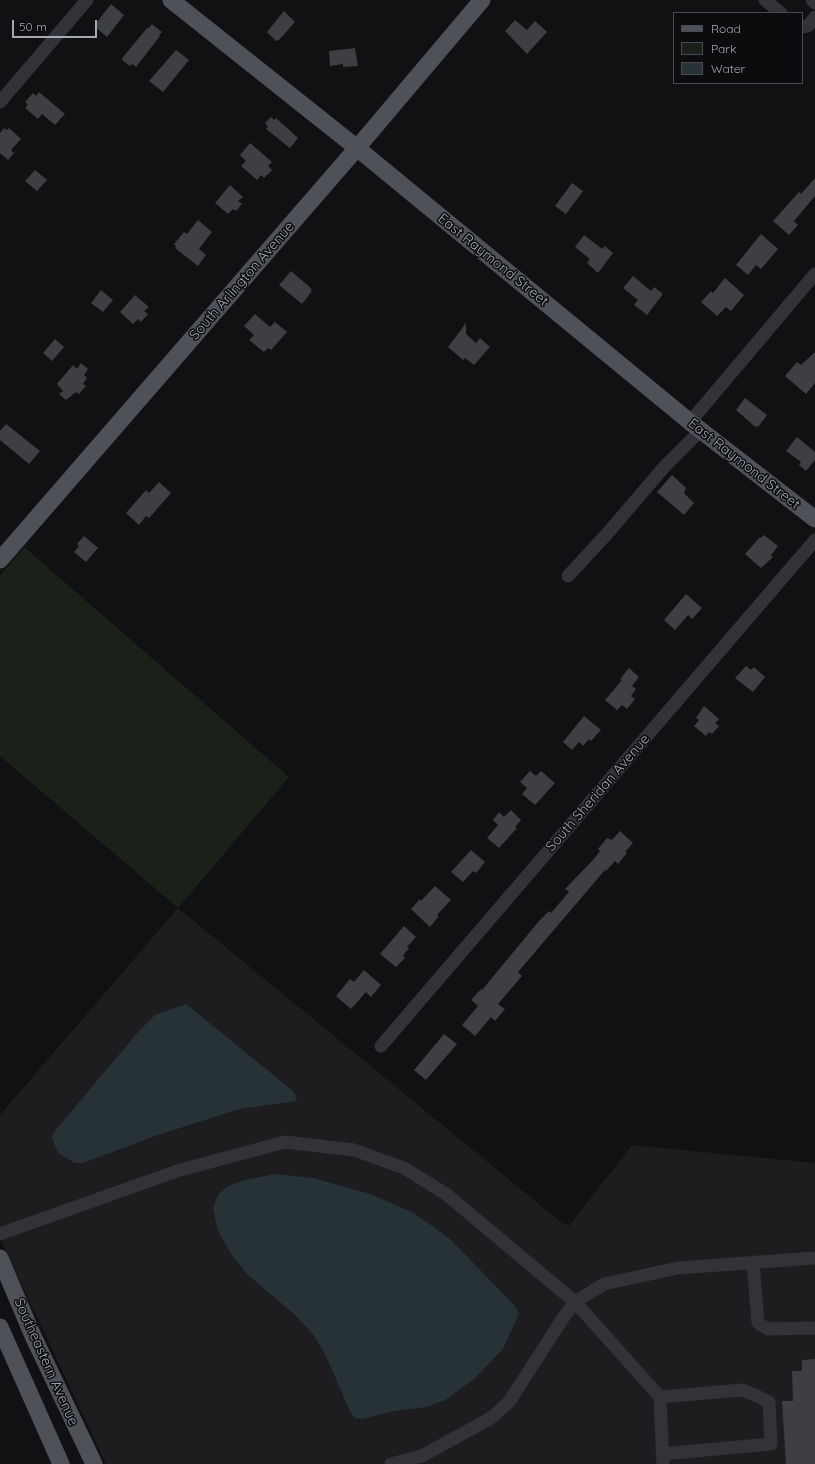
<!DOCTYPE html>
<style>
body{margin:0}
#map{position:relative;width:815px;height:1464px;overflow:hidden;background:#111113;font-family:Quicksand,sans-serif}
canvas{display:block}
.legend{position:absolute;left:673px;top:12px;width:130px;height:72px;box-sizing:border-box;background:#0c0c0e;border:1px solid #484b51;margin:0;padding:5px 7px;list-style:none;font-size:12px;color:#a1a9b5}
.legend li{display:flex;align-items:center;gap:8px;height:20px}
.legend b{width:20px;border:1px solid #484b51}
.scale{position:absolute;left:12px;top:20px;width:85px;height:18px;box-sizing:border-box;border:2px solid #a1a9b5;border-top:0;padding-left:5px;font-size:12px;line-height:14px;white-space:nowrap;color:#a1a9b5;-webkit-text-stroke:3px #0c0c0e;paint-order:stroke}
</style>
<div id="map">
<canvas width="815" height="1464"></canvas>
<ul class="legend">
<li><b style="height:5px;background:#4e5157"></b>Road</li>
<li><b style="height:11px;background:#192119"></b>Park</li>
<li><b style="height:11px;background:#273237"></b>Water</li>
</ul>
<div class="scale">50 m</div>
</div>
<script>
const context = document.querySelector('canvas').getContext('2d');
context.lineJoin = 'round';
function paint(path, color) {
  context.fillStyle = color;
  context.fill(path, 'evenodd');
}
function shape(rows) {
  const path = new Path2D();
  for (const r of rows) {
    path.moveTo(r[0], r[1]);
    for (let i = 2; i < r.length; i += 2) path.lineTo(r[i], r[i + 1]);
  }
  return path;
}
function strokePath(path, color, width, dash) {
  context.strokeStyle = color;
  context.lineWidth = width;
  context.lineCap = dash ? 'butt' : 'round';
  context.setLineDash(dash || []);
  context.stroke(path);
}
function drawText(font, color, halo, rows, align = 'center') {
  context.font = font + ' Quicksand,sans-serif';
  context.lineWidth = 3;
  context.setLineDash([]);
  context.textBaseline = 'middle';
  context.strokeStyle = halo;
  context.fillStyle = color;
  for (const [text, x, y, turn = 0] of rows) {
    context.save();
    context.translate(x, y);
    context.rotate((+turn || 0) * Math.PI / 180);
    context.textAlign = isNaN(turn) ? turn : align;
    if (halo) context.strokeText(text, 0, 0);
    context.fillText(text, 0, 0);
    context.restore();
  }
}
const built = shape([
 [178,908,562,1223,569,1226,632,1145,815,1163,815,1464,106,1464,0,1238,0,1115]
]);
const green = shape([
 [24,547,289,777,178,908,0,756,0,576]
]);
const water = shape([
 [186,1004,293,1091,297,1099,296,1101,239,1109,155,1136,83,1163,75,1163,58,1153,52,1138,54,1132,139,1031,155,1015],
 [275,1174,313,1178,370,1194,414,1213,450,1239,514,1305,519,1314,503,1349,474,1379,445,1400,426,1407,395,1411,362,1419,355,1418,350,1411,325,1354,313,1334,293,1313,248,1275,233,1257,218,1231,213,1208,218,1195,228,1186,245,1180]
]);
const building = shape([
 [111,4,124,15,107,37,94,26],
 [284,11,295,22,279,40,276,41,267,32],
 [515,20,527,30,535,21,547,32,527,54,505,31],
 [152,24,162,32,159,35,160,36,136,67,132,64,130,66,122,60,123,57,148,27,149,28],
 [355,48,358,66,343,67,343,64,330,66,329,51],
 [176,50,189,60,163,92,149,81],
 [39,92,65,114,55,125,42,114,38,119,25,108,28,105,25,102,33,93,36,96],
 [271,117,274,120,276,118,298,138,290,148,266,129,268,127,265,123],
 [4,128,7,130,9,128,21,139,11,150,14,153,8,160,0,153,0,133],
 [250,143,272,162,268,166,272,170,264,178,261,175,257,180,241,166,246,161,240,155],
 [35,170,47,180,37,191,25,181],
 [815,178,815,196,794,221,798,225,789,235,773,221,799,192,801,194],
 [572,183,583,191,566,214,555,206],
 [230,185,243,197,238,201,242,204,236,211,233,209,228,214,215,203],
 [198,220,212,232,199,249,206,255,198,266,175,248,176,246,174,244,184,232,187,234],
 [761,234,778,249,761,269,756,265,748,275,736,265],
 [584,235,602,249,605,246,613,253,598,273,587,263,590,259,575,247],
 [291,271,312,289,310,290,312,291,302,304,279,285],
 [633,276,651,291,654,287,663,294,647,315,634,305,638,300,623,288],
 [725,278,744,295,731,311,726,307,717,316,701,302,711,291,713,293],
 [101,290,113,300,103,312,91,303],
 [135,295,149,307,144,311,148,314,141,322,138,319,133,324,120,312],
 [255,314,270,327,275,322,287,332,271,350,268,348,264,352,249,340,254,335,244,326],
 [466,323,466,334,476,343,480,338,490,347,474,365,465,358,463,360,448,347],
 [55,339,64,347,52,361,43,353],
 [815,352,815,383,806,394,785,376,797,362,801,365],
 [81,363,88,369,84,375,87,378,83,384,86,386,79,394,76,392,66,400,59,394,63,391,57,384,73,365,77,369],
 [745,398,767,415,758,427,754,426,736,410],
 [6,424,40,451,29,464,0,440,0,431],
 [797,437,815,452,815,460,806,471,799,465,801,462,786,451],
 [672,475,686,488,684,493,694,503,684,515,657,492],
 [159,482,171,493,149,518,146,516,139,525,126,513,146,490,149,493],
 [764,535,778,546,771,555,773,557,761,568,745,554,760,537,761,538],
 [84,536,98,548,86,562,74,552,79,546,77,544],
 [686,594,702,608,692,619,688,615,675,630,664,620],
 [746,666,751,670,754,667,765,677,753,692,735,678],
 [629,668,639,677,632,686,636,689,631,696,635,699,627,709,622,705,617,710,605,700,622,680,620,679],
 [704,706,719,719,715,723,719,726,712,734,709,732,706,736,694,726,699,720,696,718],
 [584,716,601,730,591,741,589,739,583,746,579,742,572,750,563,742],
 [530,771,536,776,541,771,555,783,535,805,522,794,527,788,520,782],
 [511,810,521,820,515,827,517,828,499,848,487,838,498,825,493,820,499,812,504,817],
 [620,831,633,843,625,852,627,853,618,864,615,861,606,871,605,870,518,972,522,976,498,1004,505,1009,495,1021,491,1017,475,1036,462,1025,478,1006,471,1000,481,989,482,990,539,921,549,911,551,913,569,892,565,889,593,860,600,851,598,849,607,838,612,840],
 [471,850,485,862,476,873,473,871,463,882,451,872],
 [435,886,451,900,437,915,439,916,430,927,411,909,420,899,421,901],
 [404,926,416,937,407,947,409,948,403,956,405,958,396,967,380,954],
 [364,970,381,985,371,997,366,992,351,1009,336,996,350,979,354,982],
 [444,1034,457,1044,426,1080,414,1070],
 [815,1359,815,1464,786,1464,782,1401,793,1401,792,1371,802,1371,802,1360]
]);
const minor = shape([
 [765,0,781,13],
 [812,0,815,3],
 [802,27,808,26,815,17],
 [0,102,87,0],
 [690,422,815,274],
 [568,576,606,535,665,466,701,430],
 [381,1046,815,540],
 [0,1234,180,1170,285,1142,354,1150,404,1168,446,1194,575,1302,660,1397,663,1464],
 [753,1262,758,1323,768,1329,815,1328],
 [660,1397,742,1390,755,1395,769,1402,771,1444,662,1454],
 [391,1464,422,1456,491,1418,509,1402,563,1318,575,1302,604,1284,678,1268,815,1258]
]);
const major = shape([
 [171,0,357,148,690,422,815,519],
 [0,560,357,148,482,0],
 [0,1258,33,1336,94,1464],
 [0,1327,61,1464]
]);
const streetNames = [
 ["East Raymond Street",493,260,39],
 ["South Arlington Avenue",242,281,-49],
 ["East Raymond Street",744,464,38],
 ["South Sheridan Avenue",598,793,-49],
 ["Southeastern Avenue",46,1362,66]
];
paint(built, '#1d1d20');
paint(green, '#192119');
paint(water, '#273237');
paint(building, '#3d3f43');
strokePath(minor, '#323338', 13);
strokePath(major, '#4e5157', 17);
drawText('14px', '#a1a9b5', '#0c0c0e', streetNames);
</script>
